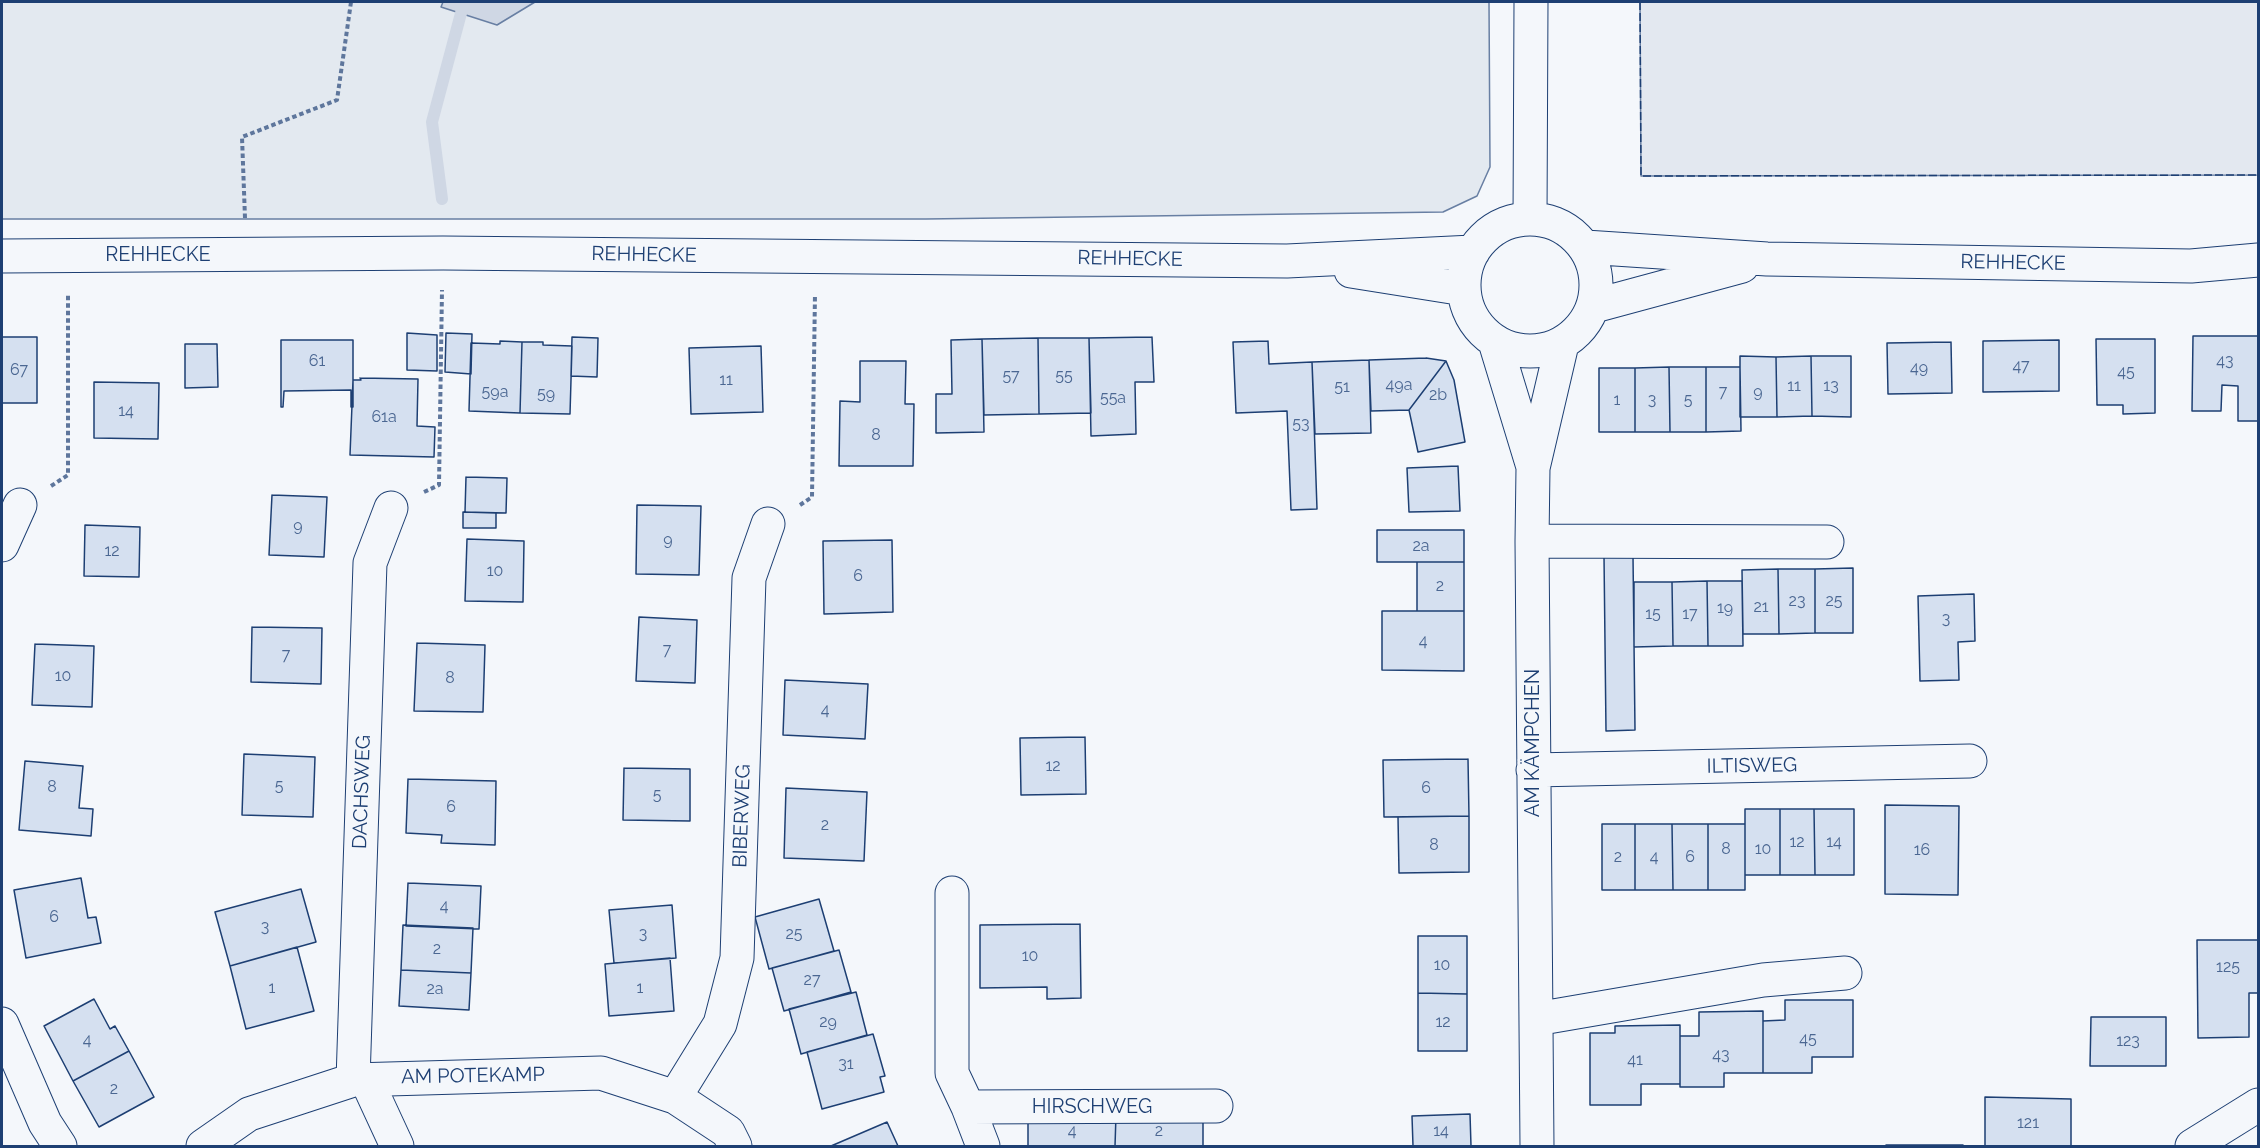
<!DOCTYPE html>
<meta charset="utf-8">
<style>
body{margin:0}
#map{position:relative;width:2260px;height:1148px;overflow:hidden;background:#f4f7fb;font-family:Raleway,sans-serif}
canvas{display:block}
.frame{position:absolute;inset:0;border:3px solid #1d3f73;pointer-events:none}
</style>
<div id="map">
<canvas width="2260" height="1148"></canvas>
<div class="frame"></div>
</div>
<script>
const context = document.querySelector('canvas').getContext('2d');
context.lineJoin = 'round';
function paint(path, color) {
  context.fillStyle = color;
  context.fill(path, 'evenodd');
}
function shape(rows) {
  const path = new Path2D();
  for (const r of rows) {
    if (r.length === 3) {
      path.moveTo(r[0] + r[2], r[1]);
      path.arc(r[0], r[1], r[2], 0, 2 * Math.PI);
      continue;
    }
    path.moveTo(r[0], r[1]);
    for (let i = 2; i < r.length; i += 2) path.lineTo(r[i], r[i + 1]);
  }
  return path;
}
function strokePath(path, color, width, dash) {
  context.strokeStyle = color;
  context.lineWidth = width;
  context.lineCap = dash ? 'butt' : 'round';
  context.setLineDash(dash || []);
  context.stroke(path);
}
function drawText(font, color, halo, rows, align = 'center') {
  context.font = font + ' Raleway,sans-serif';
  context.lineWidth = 4.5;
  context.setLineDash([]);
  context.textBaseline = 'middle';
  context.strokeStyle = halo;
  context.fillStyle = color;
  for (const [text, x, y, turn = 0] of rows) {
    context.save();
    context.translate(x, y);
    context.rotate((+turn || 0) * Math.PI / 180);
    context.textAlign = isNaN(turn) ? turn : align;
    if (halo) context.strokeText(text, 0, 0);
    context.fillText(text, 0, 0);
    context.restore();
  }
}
const green = shape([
 [2,2,1489,2,1490,167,1477,196,1443,212,926,219,2,219,2,2]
]);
const parking = shape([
 [1640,2,2258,2,2258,175,1641,176,1640,2]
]);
const water = shape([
 [443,2,535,2,497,25,441,7,443,2]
]);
const stream = shape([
 [442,199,432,122,464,2]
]);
const building = shape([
 [407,333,437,335,437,371,407,370,407,333],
 [446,333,472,334,471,374,445,372,446,333],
 [2193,336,2258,336,2258,421,2238,421,2238,386,2222,385,2221,411,2192,411,2193,336],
 [2,337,37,337,37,403,2,403,2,337],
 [572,337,598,338,597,377,571,376,572,337],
 [1152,337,1154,382,1135,382,1136,434,1091,436,1089,338,1152,337],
 [1038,338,1089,338,1091,413,1039,414,1038,338],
 [1038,338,1039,414,984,415,982,339,1038,338],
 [982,339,984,432,936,433,936,394,952,394,951,340,982,339],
 [2096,339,2155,339,2155,413,2123,414,2123,405,2097,405,2096,339],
 [281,340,353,340,353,407,351,407,351,390,284,391,283,407,281,407,281,340],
 [2059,340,2059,391,1983,392,1983,341,2059,340],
 [500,341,522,342,520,413,469,411,471,343,500,344,500,341],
 [1268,341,1269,364,1312,362,1317,509,1291,510,1287,411,1236,413,1233,342,1268,341],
 [522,342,543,342,543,345,572,346,570,414,520,413,522,342],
 [1951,342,1952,393,1888,394,1887,343,1951,342],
 [185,344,217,344,218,387,185,388,185,344],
 [761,346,763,412,691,414,689,348,761,346],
 [1740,356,1776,357,1777,417,1740,417,1740,356],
 [1811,356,1812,416,1777,417,1776,357,1811,356],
 [1811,356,1851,356,1851,417,1812,416,1811,356],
 [1426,358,1446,361,1409,410,1371,411,1369,360,1426,358],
 [1369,360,1371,433,1315,434,1312,362,1369,360],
 [860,361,906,361,905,404,914,404,913,466,839,466,840,401,860,402,860,361],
 [1446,361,1454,380,1465,442,1418,452,1409,410,1446,361],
 [1669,367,1670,432,1635,432,1635,368,1669,367],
 [1669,367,1706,367,1706,432,1670,432,1669,367],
 [1706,367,1740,367,1741,431,1706,432,1706,367],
 [1599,368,1635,368,1635,432,1599,432,1599,368],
 [360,378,418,379,417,426,435,427,434,457,350,455,353,380,361,380,360,378],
 [94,382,159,383,158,439,94,438,94,382],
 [1458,466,1460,511,1409,512,1407,468,1458,466],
 [466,477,507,478,506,513,465,512,466,477],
 [272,495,327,497,324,557,269,555,272,495],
 [637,505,701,506,699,575,636,574,637,505],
 [463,512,496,513,496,528,463,528,463,512],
 [85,525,140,527,139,577,84,576,85,525],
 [1377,530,1464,530,1464,562,1377,562,1377,530],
 [467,539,524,541,523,602,465,601,467,539],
 [892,540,893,612,824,614,823,541,892,540],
 [1604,556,1633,556,1635,730,1606,731,1604,556],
 [1417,562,1464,562,1464,611,1417,611,1417,562],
 [1853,568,1853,633,1815,633,1815,569,1853,568],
 [1778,569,1779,634,1743,634,1742,570,1778,569],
 [1778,569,1815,569,1815,633,1779,634,1778,569],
 [1707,581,1708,646,1673,646,1672,582,1707,581],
 [1707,581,1742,581,1743,646,1708,646,1707,581],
 [1634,582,1672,582,1673,646,1634,647,1634,582],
 [1974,594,1975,641,1958,642,1959,680,1920,681,1918,596,1974,594],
 [1382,611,1464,611,1464,671,1382,670,1382,611],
 [639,617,697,620,695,683,636,681,639,617],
 [252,627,322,628,321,684,251,682,252,627],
 [417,643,485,645,483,712,414,711,417,643],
 [35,644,94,646,92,707,32,705,35,644],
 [785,680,868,684,865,739,783,735,785,680],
 [1085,737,1086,794,1021,795,1020,738,1085,737],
 [244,754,315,757,313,817,242,815,244,754],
 [1468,759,1469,816,1384,817,1383,760,1468,759],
 [25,761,83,766,79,808,93,809,91,836,19,830,25,761],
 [624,768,690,769,690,821,623,820,624,768],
 [408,779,496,781,495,845,441,843,442,835,406,833,408,779],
 [786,788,867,792,864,861,784,858,786,788],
 [1885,805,1959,806,1958,895,1885,894,1885,805],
 [1745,809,1780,809,1780,875,1745,875,1745,809],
 [1780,809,1814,809,1815,875,1780,875,1780,809],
 [1814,809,1854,809,1854,875,1815,875,1814,809],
 [1469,816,1469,872,1399,873,1398,817,1469,816],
 [1602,824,1635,824,1635,890,1602,890,1602,824],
 [1635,824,1672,824,1673,890,1635,890,1635,824],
 [1672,824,1708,824,1708,890,1673,890,1672,824],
 [1708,824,1745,824,1745,890,1708,890,1708,824],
 [81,878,88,918,96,917,101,943,26,958,14,890,81,878],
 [408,883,481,886,479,929,406,926,408,883],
 [301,889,316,942,230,966,215,912,301,889],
 [819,899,834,951,769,969,755,917,819,899],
 [672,905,676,958,614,963,609,910,672,905],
 [1080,924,1081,998,1047,999,1047,987,980,988,980,925,1080,924],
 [403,925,473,928,471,973,401,970,403,925],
 [1418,936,1467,936,1467,994,1418,993,1418,936],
 [2197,940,2258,940,2258,993,2249,993,2249,1037,2198,1038,2197,940],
 [297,947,314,1011,246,1029,230,966,297,947],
 [839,950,851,992,784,1011,772,968,839,950],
 [670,958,674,1011,609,1016,605,964,670,958],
 [401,970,471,973,469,1010,399,1006,401,970],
 [856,992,867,1035,801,1054,789,1009,856,992],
 [1418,993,1467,994,1467,1051,1418,1051,1418,993],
 [94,999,110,1029,115,1026,129,1051,73,1081,44,1026,94,999],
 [1785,1000,1853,1000,1853,1057,1812,1057,1812,1073,1763,1073,1763,1021,1785,1020,1785,1000],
 [1763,1011,1763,1073,1724,1073,1724,1087,1680,1087,1680,1036,1699,1036,1699,1012,1763,1011],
 [2091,1017,2166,1017,2166,1066,2090,1066,2091,1017],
 [1680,1025,1680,1084,1641,1084,1641,1105,1590,1105,1590,1033,1615,1033,1615,1026,1680,1025],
 [873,1034,885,1076,880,1077,884,1092,822,1109,807,1052,873,1034],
 [129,1051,154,1097,99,1127,73,1081,129,1051],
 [1985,1097,2071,1099,2071,1146,1985,1146,1985,1097],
 [1470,1114,1471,1146,1413,1146,1412,1116,1470,1114],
 [1028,1115,1116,1115,1115,1146,1028,1146,1028,1115],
 [1116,1115,1203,1116,1203,1146,1115,1146,1116,1115],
 [887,1122,898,1146,831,1146,887,1122],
 [1886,1145,1963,1145,1963,1146,1886,1146,1886,1145]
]);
const path = shape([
 [245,218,242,137,337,100,351,2],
 [51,486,68,475,68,293],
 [424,492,439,485,442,290],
 [800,505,812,497,815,294]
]);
const minor = shape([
 [1530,285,66],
 [1530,219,1531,2],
 [1585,247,1767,259,2191,266,2258,260],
 [2,256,443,253,1287,261,1473,252],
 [1351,271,1464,289],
 [1594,306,1742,266],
 [1495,342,1533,467],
 [1532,541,1827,542],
 [2,545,20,505],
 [1533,770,1970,761],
 [952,893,952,1073,968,1107],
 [1536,1019,1763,980,1845,973],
 [2,1024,45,1123,60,1146],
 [366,1079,397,1146],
 [353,1080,370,563,391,508],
 [675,1097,720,1024,737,958,749,578,768,524],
 [203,1146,249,1114,353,1080,601,1073,675,1097,728,1132,735,1146],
 [983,1146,968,1107,1216,1106],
 [1537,1146,1532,541,1533,468,1562,344],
 [2192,1146,2258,1105]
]);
const fence = shape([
 [1640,2,1641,176,2258,175]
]);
const numberNames = [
 ["61",317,361],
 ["43",2225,361],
 ["47",2021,366],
 ["49",1919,368],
 ["67",19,370],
 ["45",2126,372],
 ["57",1011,376],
 ["55",1064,376],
 ["11",726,380],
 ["49a",1399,385],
 ["11",1794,386],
 ["13",1831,386],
 ["51",1342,387],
 ["59a",495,392],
 ["7",1723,392],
 ["9",1758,392],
 ["59",546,394],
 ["2b",1438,395],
 ["55a",1113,398],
 ["1",1617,400],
 ["3",1652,400],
 ["5",1688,400],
 ["14",126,411],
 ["61a",384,417],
 ["53",1301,424],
 ["8",876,435],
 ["9",298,526],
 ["9",668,540],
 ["2a",1421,546],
 ["12",112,551],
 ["10",495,571],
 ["6",858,576],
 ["2",1440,586],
 ["23",1797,601],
 ["25",1834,601],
 ["21",1761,607],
 ["19",1725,608],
 ["15",1653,614],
 ["17",1690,614],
 ["3",1946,619],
 ["4",1423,641],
 ["7",667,650],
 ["7",286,655],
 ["10",63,676],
 ["8",450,678],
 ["4",825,710],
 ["12",1053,766],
 ["5",279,786],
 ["8",52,787],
 ["6",1426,788],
 ["5",657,795],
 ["6",451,807],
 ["2",825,825],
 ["12",1797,842],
 ["14",1834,842],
 ["8",1434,845],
 ["8",1726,849],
 ["10",1763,849],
 ["16",1922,850],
 ["2",1618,857],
 ["4",1654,857],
 ["6",1690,857],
 ["4",444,906],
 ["6",54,917],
 ["3",265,927],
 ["3",643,934],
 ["25",794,934],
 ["2",437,949],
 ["10",1030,956],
 ["10",1442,965],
 ["125",2228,967],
 ["27",812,980],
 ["1",272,988],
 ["1",640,988],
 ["2a",435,989],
 ["29",828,1022],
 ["12",1443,1022],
 ["45",1808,1039],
 ["4",87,1040],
 ["123",2128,1041],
 ["43",1721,1055],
 ["41",1635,1060],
 ["31",846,1064],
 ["2",114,1089],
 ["121",2028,1123],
 ["4",1072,1131],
 ["2",1159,1131],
 ["14",1441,1131]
];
const streetNames = [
 ["REHHECKE",158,255],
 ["REHHECKE",644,255,1],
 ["REHHECKE",1130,259,1],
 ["REHHECKE",2013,263,1],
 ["AM KÄMPCHEN",1533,743,-90],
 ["ILTISWEG",1752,766,-1],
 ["DACHSWEG",362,792,-88],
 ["BIBERWEG",742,816,-88],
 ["AM POTEKAMP",473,1076,-1],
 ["HIRSCHWEG",1092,1107]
];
paint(green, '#e3e9f0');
strokePath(green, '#687fa3', 1.5);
paint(parking, '#e3e8f0');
strokePath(parking, '#687fa3', 1.5);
paint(water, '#cfd7e4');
strokePath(water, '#687fa3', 1.5);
strokePath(stream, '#cfd7e4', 12);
paint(building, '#d5e0f0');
strokePath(building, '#1d3f73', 1.5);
strokePath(minor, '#1d3f73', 35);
strokePath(path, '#5e769c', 4, [4.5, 3]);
strokePath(minor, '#f4f7fb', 33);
strokePath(fence, '#1d3f73', 1.5, [8, 3]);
drawText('16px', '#4b6792', null, numberNames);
drawText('20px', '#1d3f73', '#f4f7fb', streetNames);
</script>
